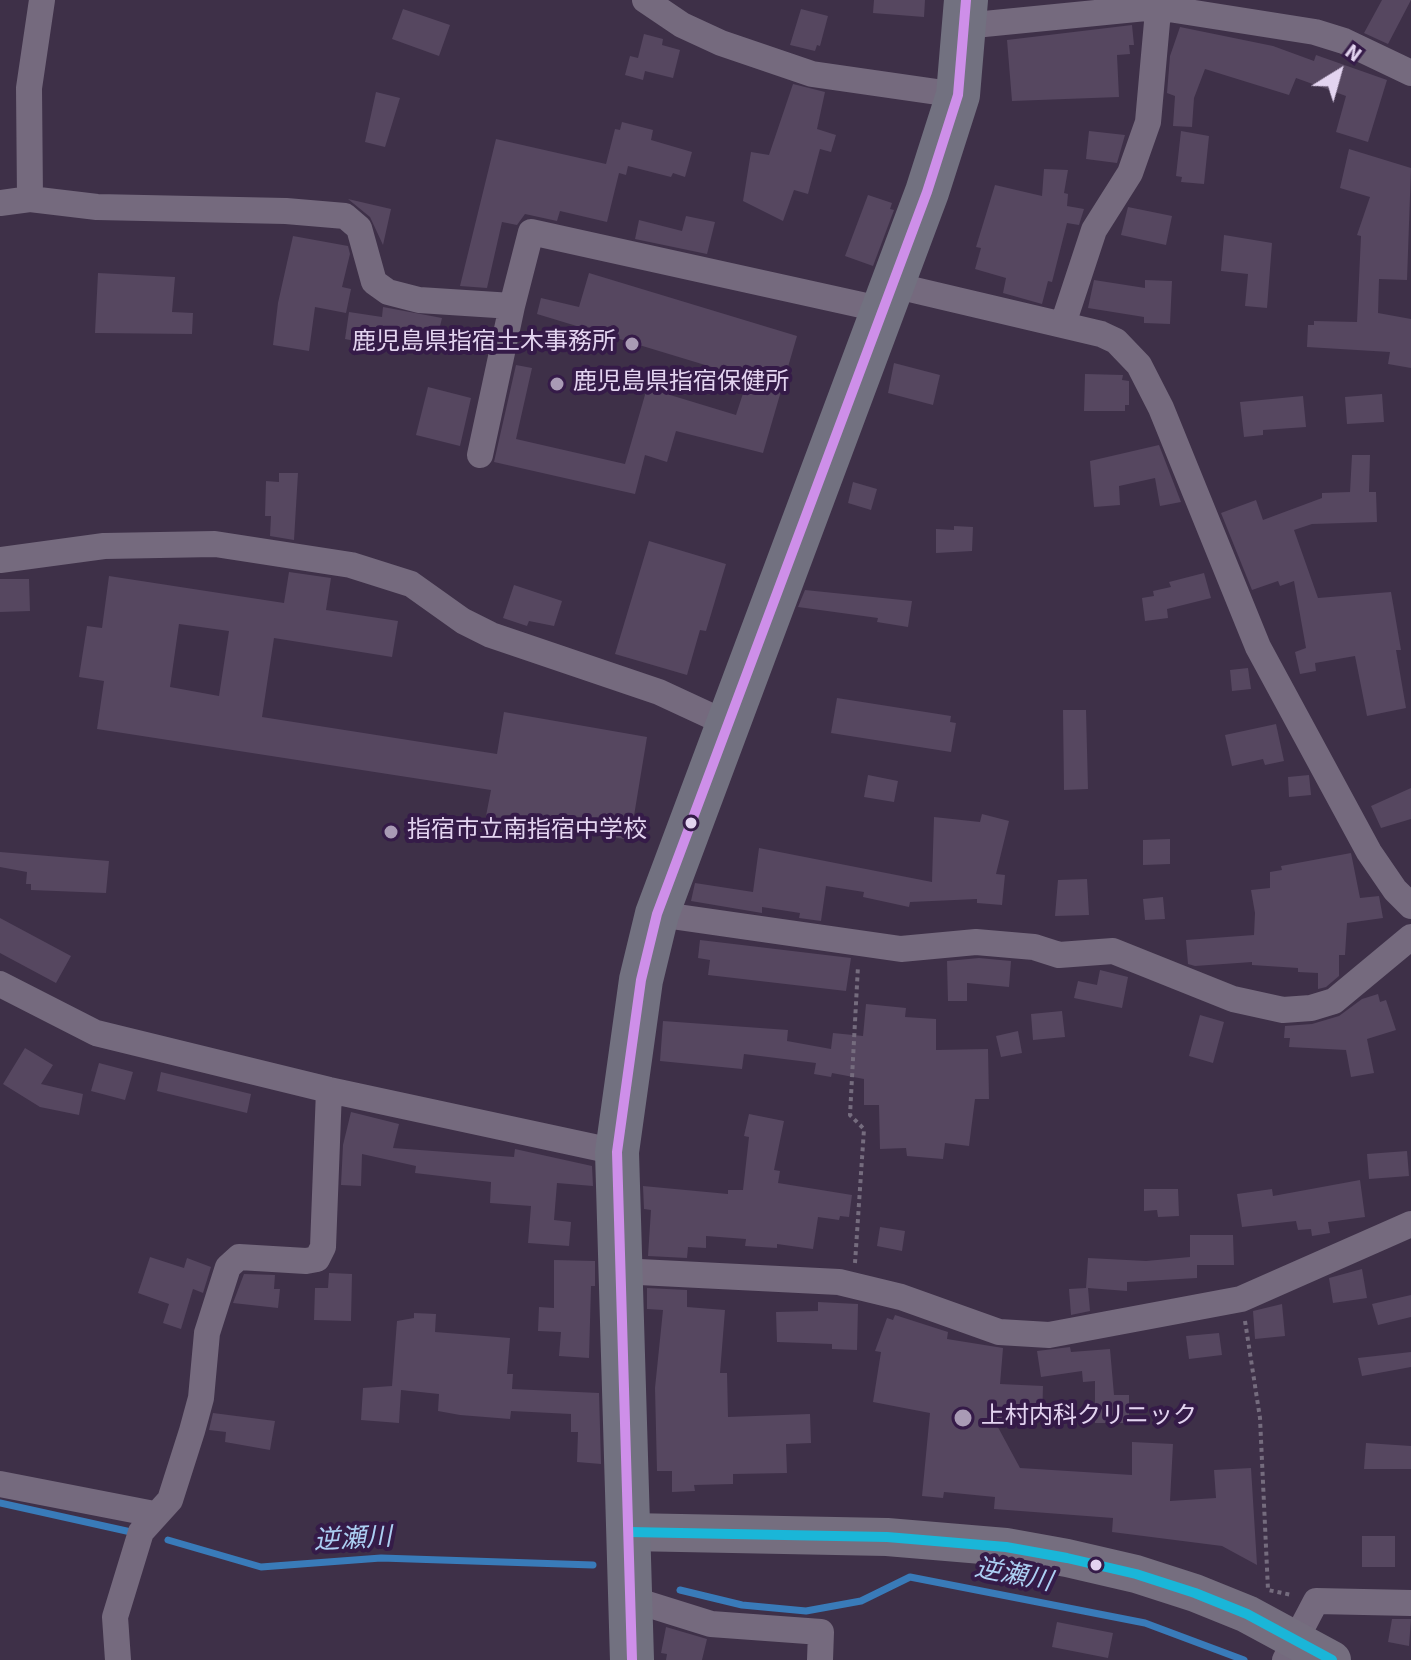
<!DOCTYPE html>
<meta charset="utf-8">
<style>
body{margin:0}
#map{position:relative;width:1411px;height:1660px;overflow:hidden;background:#3e3048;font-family:"Source Sans 3",sans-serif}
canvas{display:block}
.north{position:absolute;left:1299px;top:32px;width:80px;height:80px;-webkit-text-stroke:6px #351b48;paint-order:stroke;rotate:37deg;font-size:22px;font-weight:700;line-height:32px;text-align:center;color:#e3d4f0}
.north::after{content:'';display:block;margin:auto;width:28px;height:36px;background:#e3d4f0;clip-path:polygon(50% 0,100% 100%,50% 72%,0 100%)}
</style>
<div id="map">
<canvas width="1411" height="1660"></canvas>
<div class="north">N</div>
</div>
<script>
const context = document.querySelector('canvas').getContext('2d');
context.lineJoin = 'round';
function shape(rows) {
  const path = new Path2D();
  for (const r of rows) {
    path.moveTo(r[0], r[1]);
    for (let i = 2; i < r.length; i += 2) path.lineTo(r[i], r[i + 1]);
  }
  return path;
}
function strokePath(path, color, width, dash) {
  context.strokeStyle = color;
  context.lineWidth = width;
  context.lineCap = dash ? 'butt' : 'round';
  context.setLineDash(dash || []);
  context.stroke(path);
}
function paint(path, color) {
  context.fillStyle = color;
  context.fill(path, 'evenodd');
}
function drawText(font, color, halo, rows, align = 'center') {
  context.font = font + ' "Source Sans 3","Noto Sans JP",sans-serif';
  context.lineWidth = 8;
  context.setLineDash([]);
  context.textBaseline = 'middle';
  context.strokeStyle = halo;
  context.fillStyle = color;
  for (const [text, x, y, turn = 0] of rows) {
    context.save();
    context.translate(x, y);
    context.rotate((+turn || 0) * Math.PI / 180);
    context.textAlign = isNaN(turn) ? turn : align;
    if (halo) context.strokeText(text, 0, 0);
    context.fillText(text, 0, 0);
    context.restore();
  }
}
const stream = shape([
 [0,1503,131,1532],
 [168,1540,261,1567,381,1558,593,1565],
 [680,1590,742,1605,806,1611,861,1601,910,1577,1145,1623,1244,1660]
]);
const building = shape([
 [874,0,925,0,924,17,873,13],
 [1382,0,1411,0,1388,44,1364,33],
 [403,9,450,25,439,56,392,39],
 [801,9,828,16,820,46,817,45,815,51,790,45],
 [1132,25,1134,45,1129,45,1130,54,1117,55,1119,97,1012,101,1007,40],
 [1180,27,1273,46,1314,61,1316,55,1387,80,1368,142,1336,132,1346,96,1296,78,1289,95,1205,69,1194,98,1192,127,1173,126,1175,96,1167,93,1170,56],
 [644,34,663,39,662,45,680,50,673,78,645,71,643,80,625,75,630,56,638,58],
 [793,84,825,92,817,129,836,135,831,152,820,149,808,194,794,190,783,221,743,201,751,152,769,155],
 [376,92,400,98,385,147,365,142],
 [622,122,653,130,651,140,692,152,685,177,673,173,671,177,628,166,626,175,619,173,607,222,560,211,557,221,525,214,517,225,502,222,487,288,460,286,496,139,606,164,615,129,620,130],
 [1089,131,1125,135,1117,163,1086,159],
 [1181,131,1209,136,1204,184,1181,182,1182,177,1176,176],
 [1349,149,1411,168,1407,280,1379,279,1378,313,1411,319,1411,368,1388,364,1390,352,1307,347,1308,325,1314,325,1314,321,1357,322,1361,236,1357,235,1370,197,1340,188],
 [1044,169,1068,170,1064,193,1068,194,1067,206,1084,209,1079,225,1067,223,1052,282,1048,281,1042,304,1003,293,1006,278,975,269,981,248,976,247,995,185,1042,196],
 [868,195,892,203,890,209,894,210,873,266,845,256],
 [348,199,391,209,383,245,370,217],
 [1128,207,1172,216,1166,245,1121,235],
 [686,216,715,222,707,254,635,239,639,220,682,231],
 [1224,235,1272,243,1267,308,1245,306,1248,274,1221,271],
 [293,236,348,246,350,254,342,287,351,289,346,313,315,307,309,351,273,345,278,303],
 [98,273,175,277,172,312,193,313,192,334,95,333],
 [589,273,797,336,763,453,676,431,667,462,645,455,635,494,494,462,516,365,532,368,516,439,625,464,647,388,736,415,748,378,537,314,541,298,579,307],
 [1094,280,1145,288,1145,280,1172,281,1170,324,1144,323,1144,317,1088,308],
 [383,307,442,318,435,347,392,337,389,351,355,345,355,341,345,339,349,312,382,317],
 [894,363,940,375,933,405,888,393],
 [1085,374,1123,375,1122,380,1129,381,1129,405,1125,405,1125,411,1084,411],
 [428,387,471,398,460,446,416,435],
 [1382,394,1384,422,1347,424,1345,397],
 [1303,396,1306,427,1263,430,1263,435,1244,437,1240,402],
 [1159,445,1181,502,1160,506,1155,478,1119,486,1120,505,1094,507,1090,461],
 [1352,455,1370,455,1369,492,1376,492,1377,522,1312,524,1294,530,1318,598,1391,592,1401,650,1396,650,1406,708,1367,716,1355,656,1315,663,1316,671,1300,674,1295,652,1306,648,1294,581,1280,586,1278,581,1252,590,1221,513,1256,500,1263,520,1322,498,1322,493,1350,492],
 [279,473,298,473,294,540,270,536,271,516,265,516,266,481,279,482],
 [853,482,877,489,871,510,848,503],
 [954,526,973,527,972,551,936,553,936,529,954,530],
 [649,541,726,564,706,631,700,630,687,675,615,654],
 [289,572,331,578,326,610,398,621,392,657,274,638,262,717,497,754,504,712,647,737,630,840,486,816,491,790,97,729,104,681,79,677,87,626,102,628,109,576,284,603],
 [179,624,229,631,219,696,170,687],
 [1204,573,1211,598,1167,609,1168,618,1145,621,1142,598,1154,596,1153,591,1171,587,1169,582],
 [0,579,29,579,30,611,0,612],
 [514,585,562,601,554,626,529,621,527,626,503,618],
 [805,590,912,601,908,627,877,622,878,618,798,607],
 [1248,668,1251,689,1232,691,1230,670],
 [837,698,951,716,950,722,956,723,951,752,831,733],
 [1063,710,1086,710,1088,789,1064,790],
 [1276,724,1284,761,1265,765,1263,759,1232,766,1225,735],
 [868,775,898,781,894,802,864,797],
 [1309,775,1311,795,1289,797,1288,777],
 [1411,788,1411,819,1381,828,1371,806],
 [982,814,1009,821,996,874,1005,875,1002,905,977,903,977,899,910,902,909,907,863,897,864,892,826,886,821,921,799,918,800,913,762,907,762,913,691,901,695,883,753,892,759,848,932,882,934,817,980,822],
 [1170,839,1170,864,1143,865,1143,840],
 [0,852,109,861,106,893,31,890,31,884,26,884,27,872,0,867],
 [1351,853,1360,898,1379,896,1383,918,1347,923,1345,955,1339,955,1339,976,1326,987,1318,989,1318,973,1298,972,1298,968,1252,965,1252,962,1195,966,1188,964,1186,940,1254,935,1255,913,1251,890,1270,888,1270,872,1282,870,1281,866],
 [1087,879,1089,915,1055,916,1058,880],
 [1163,897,1165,919,1145,920,1143,899],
 [0,918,71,956,56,983,0,953],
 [700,940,851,958,846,991,708,975,710,960,698,958],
 [979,958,1011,961,1009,987,967,983,967,1001,948,1001,947,961],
 [1100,970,1128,977,1122,1008,1074,998,1078,981,1097,985],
 [1378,994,1380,1002,1386,1000,1396,1030,1367,1039,1374,1073,1351,1077,1346,1050,1289,1047,1290,1038,1284,1038,1285,1026,1312,1024,1339,1016,1362,999],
 [866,1004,906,1008,905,1017,936,1019,936,1050,988,1049,989,1099,975,1099,969,1146,945,1143,943,1159,907,1156,906,1148,880,1149,879,1105,864,1105,864,1079,832,1073,831,1077,814,1074,816,1063,744,1054,742,1069,660,1061,663,1021,788,1030,787,1041,831,1049,833,1033,863,1036],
 [1062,1011,1065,1037,1033,1040,1031,1014],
 [1200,1015,1224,1022,1213,1063,1189,1056],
 [1018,1031,1022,1053,1001,1057,996,1036],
 [25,1048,53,1065,41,1084,83,1094,79,1115,40,1107,3,1084],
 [99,1063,133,1072,125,1100,91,1091],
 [161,1072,251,1094,247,1113,157,1091],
 [351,1112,399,1124,393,1148,514,1157,515,1149,592,1166,593,1186,557,1183,554,1220,571,1222,569,1246,528,1243,531,1206,490,1203,491,1182,415,1173,416,1166,362,1154,361,1186,341,1185,343,1145],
 [749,1114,784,1121,774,1170,780,1171,778,1183,852,1195,849,1217,840,1216,839,1220,818,1217,813,1249,777,1244,777,1248,745,1246,746,1239,706,1236,706,1248,688,1247,687,1258,648,1256,651,1210,644,1209,643,1186,728,1194,728,1190,743,1190,749,1137,744,1136],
 [1407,1151,1409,1176,1369,1179,1367,1154],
 [1360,1180,1365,1217,1328,1222,1330,1233,1312,1236,1311,1229,1298,1230,1296,1221,1242,1227,1237,1194,1272,1189,1273,1196],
 [1144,1189,1178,1189,1179,1216,1158,1217,1157,1210,1144,1211],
 [880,1227,905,1231,902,1251,877,1246],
 [1190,1235,1233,1235,1234,1265,1197,1265,1197,1278,1127,1282,1127,1291,1088,1288,1090,1311,1071,1315,1069,1289,1086,1288,1088,1258,1146,1261,1190,1257],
 [150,1257,184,1268,187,1258,211,1267,203,1293,193,1289,181,1329,163,1323,169,1304,138,1293],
 [554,1260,595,1261,595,1286,591,1286,589,1358,559,1356,561,1332,538,1331,539,1307,554,1308],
 [1362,1269,1367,1298,1333,1303,1329,1278],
 [329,1273,352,1274,351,1321,314,1320,315,1288,328,1288],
 [244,1274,275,1275,274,1289,280,1289,278,1308,233,1303],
 [647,1288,687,1290,687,1307,725,1310,720,1373,727,1373,728,1417,810,1414,811,1443,786,1444,787,1473,733,1474,733,1484,694,1485,695,1491,672,1492,672,1471,657,1471,655,1388,663,1310,647,1309],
 [1411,1295,1411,1317,1378,1325,1372,1304],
 [818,1302,858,1304,857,1350,832,1349,832,1344,777,1342,776,1312,818,1311],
 [1282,1304,1285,1336,1255,1339,1253,1311],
 [414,1313,436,1314,435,1332,510,1338,507,1374,513,1374,512,1389,599,1393,601,1464,577,1462,578,1432,571,1432,571,1414,511,1411,510,1419,460,1415,438,1411,439,1394,401,1390,399,1423,361,1420,363,1388,392,1386,397,1321,414,1318],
 [895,1315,948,1332,947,1339,1003,1348,1000,1384,1043,1386,1042,1420,993,1418,1020,1468,1132,1475,1132,1442,1173,1444,1170,1501,1216,1498,1214,1470,1251,1468,1257,1565,1222,1546,1112,1532,1113,1518,994,1509,995,1497,944,1492,943,1498,922,1496,930,1413,873,1402,881,1352,875,1351,887,1318,893,1320],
 [1219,1333,1222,1355,1189,1359,1186,1336],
 [1070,1347,1071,1352,1110,1349,1114,1395,1129,1395,1129,1423,1095,1423,1095,1381,1083,1382,1082,1371,1041,1377,1037,1351],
 [1411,1352,1411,1367,1362,1376,1358,1358],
 [213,1413,275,1421,270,1450,225,1442,226,1432,209,1430],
 [1366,1443,1411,1446,1411,1469,1364,1469],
 [1362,1536,1395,1536,1395,1567,1362,1567],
 [1392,1619,1411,1619,1409,1646,1388,1642],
 [1057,1622,1113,1633,1108,1658,1052,1647],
 [666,1627,707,1639,702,1660,666,1660,667,1654,661,1653]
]);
const path = shape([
 [855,1263,864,1129,850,1115,858,966],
 [1245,1321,1260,1418,1268,1590,1292,1595]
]);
const minor = shape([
 [645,0,682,25,721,43,812,74,958,95],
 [964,26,1156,7,1315,32,1344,41,1411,73],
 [30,199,29,88,42,0],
 [0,203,30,199,97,207,286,211,345,216,359,228,374,282,388,292,419,300,512,306,531,232,884,310],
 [893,285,1101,334,1116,341,1139,365,1161,408,1258,647,1369,852,1395,890,1411,906],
 [1063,324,1094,230,1130,173,1148,122,1159,0],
 [480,455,512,306],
 [0,560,104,546,215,544,351,565,411,584,463,621,491,635,659,692,728,724],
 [657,914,901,949,976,942,1034,947,1059,955,1113,951,1233,999,1283,1010,1311,1008,1334,1001,1411,937],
 [0,984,96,1033,329,1090,617,1152],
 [619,1271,839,1282,901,1297,999,1332,1049,1335,1241,1299,1411,1224],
 [0,1484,154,1514],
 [631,1599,711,1624,821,1632,820,1660],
 [118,1660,115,1617,141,1532,170,1500,192,1431,201,1398,207,1333,228,1267,239,1257,306,1261,317,1259,323,1247,329,1090],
 [1285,1660,1316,1601,1411,1603]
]);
const secondary = shape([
 [629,1532,887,1537,1006,1547,1067,1558,1136,1574,1195,1593,1247,1614,1332,1660]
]);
const trunk = shape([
 [632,1660,617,1152,641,980,657,914,927,192,958,95,966,0]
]);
const bus1 = shape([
 [629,1532,887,1537,1006,1547,1067,1558,1136,1574,1195,1593,1247,1614,1332,1660]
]);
const bus2 = shape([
 [632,1660,617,1152,641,980,657,914,927,192,958,95,966,0]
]);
const markers = [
 [632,344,8,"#a99bb5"],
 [557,384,8,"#a99bb5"],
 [691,823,7,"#e3d4f0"],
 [391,832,8,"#a99bb5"],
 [963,1418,10,"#a99bb5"],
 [1096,1565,7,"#e3d4f0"]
];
const poiNames = [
 ["鹿児島県指宿土木事務所",616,344,"right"],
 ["鹿児島県指宿保健所",573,384],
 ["指宿市立南指宿中学校",407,832],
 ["上村内科クリニック",981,1418]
];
const waterNames = [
 ["逆瀬川",353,1541,-3],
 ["逆瀬川",1013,1577,11]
];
strokePath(stream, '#397bb9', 7);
paint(building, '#564760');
strokePath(path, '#756c7e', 4, [4, 4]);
strokePath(minor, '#756a7e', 26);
strokePath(secondary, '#756e7f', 38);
strokePath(trunk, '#727180', 44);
strokePath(bus1, '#1ab6d8', 10);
strokePath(bus2, '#ce8fe9', 10);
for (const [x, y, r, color] of markers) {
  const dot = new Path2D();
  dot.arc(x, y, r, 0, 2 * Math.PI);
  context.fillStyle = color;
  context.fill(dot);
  strokePath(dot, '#351b48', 3);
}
drawText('24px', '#e3d4f0', '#351b48', poiNames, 'left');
drawText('italic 26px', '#accff3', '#351b48', waterNames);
</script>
